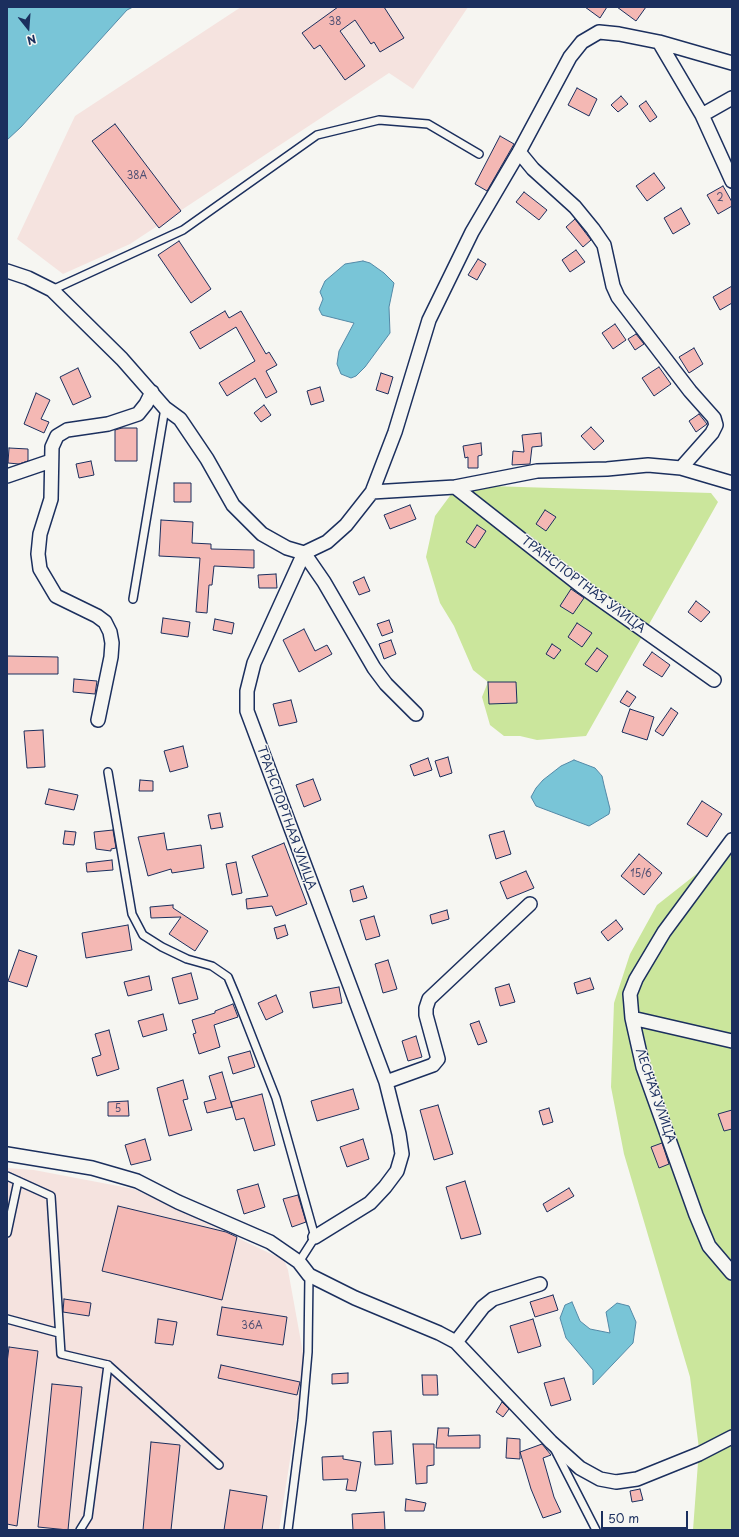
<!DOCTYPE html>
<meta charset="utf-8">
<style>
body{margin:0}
#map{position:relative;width:739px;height:1537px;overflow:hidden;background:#f6f6f2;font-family:"Playpen Sans",sans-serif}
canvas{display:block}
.frame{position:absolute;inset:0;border:8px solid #1b2f5e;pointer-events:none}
.north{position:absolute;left:8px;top:8px;width:40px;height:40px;-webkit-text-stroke:3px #f6f6f2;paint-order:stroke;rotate:163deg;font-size:11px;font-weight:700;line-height:16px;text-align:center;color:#1b2f5e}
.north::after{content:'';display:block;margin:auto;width:14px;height:18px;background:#1b2f5e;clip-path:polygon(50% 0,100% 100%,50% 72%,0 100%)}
.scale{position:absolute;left:601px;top:1511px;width:87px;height:18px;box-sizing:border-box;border:2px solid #1b2f5e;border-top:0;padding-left:5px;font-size:12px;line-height:14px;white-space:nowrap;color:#1b2f5e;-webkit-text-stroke:3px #f6f6f2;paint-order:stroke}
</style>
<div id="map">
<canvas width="739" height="1537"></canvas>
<div class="frame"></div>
<div class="north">N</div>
<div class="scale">50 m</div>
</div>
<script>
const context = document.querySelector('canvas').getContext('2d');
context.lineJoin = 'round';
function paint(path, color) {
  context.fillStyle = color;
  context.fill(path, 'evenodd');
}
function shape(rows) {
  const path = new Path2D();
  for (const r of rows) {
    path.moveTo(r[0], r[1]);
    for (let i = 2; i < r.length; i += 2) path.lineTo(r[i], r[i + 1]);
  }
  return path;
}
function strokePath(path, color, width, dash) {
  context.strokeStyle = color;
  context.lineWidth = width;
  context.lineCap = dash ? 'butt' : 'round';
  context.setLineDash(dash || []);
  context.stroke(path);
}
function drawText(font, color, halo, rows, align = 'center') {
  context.font = font + ' "Playpen Sans",sans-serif';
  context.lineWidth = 3;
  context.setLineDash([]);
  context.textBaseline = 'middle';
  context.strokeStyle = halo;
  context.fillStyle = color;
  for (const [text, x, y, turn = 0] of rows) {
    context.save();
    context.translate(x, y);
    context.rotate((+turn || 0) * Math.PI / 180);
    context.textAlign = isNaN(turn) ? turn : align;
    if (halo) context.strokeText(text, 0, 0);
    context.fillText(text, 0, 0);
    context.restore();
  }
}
const built = shape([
 [241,7,468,7,413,89,389,73,130,244,63,274,17,239,75,116],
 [7,1168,34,1170,134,1189,284,1260,288,1270,305,1364,279,1530,7,1530]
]);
const green = shape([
 [458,485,711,493,718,502,586,736,537,740,520,736,504,736,490,725,482,697,488,682,473,670,454,626,440,603,426,557,435,516],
 [732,846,732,1530,693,1530,699,1449,690,1377,624,1154,611,1087,614,1003,630,954,657,905]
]);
const water = shape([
 [7,7,133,7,127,10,21,127,7,140,7,7],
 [363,261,370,263,384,273,394,283,389,307,390,333,365,367,356,376,351,378,341,374,337,364,339,351,354,323,322,315,319,309,323,299,320,292,325,281,345,264,363,261],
 [574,760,595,768,602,776,604,785,610,809,609,814,589,826,536,806,531,797,536,788,543,780,561,766,574,760],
 [572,1302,580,1321,590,1329,610,1333,606,1312,617,1303,629,1306,636,1322,633,1343,593,1385,593,1370,566,1338,560,1318,565,1305,572,1302]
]);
const building = shape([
 [338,7,384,7,404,38,380,52,374,42,371,44,355,20,340,31,365,66,345,80,320,45,314,49,302,33,338,7],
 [585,7,607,7,600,18,585,7],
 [617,7,646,7,636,21,617,7],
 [577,88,597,99,589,116,568,105,577,88],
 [621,96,628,104,618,112,611,105,621,96],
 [646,101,657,117,650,122,639,106,646,101],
 [115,124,181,211,159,228,92,141,115,124],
 [500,136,514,144,487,191,475,184,500,136],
 [654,173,665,188,647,201,636,186,654,173],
 [723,186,732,202,732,206,718,214,707,195,723,186],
 [524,192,547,210,539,220,516,202,524,192],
 [681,208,690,224,673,234,664,218,681,208],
 [575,219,591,240,583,247,566,227,575,219],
 [179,241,211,289,191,303,158,255,179,241],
 [576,250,585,262,570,272,562,260,576,250],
 [478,259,486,264,477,280,468,275,478,259],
 [732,286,732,303,720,310,713,297,732,286],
 [225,311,229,318,241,311,266,354,269,352,277,365,266,371,277,392,266,398,255,378,227,396,219,383,255,361,236,327,200,349,190,332,225,311],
 [615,324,626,340,613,349,602,333,615,324],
 [636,334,644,344,635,350,628,339,636,334],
 [694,348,703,364,689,373,679,357,694,348],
 [659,367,671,384,654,396,642,378,659,367],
 [78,368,91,397,73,405,60,377,78,368],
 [381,373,393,377,388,394,376,390,381,373],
 [320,387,324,401,311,405,307,391,320,387],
 [36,393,50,400,41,419,49,422,44,433,24,424,36,393],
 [264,405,271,415,261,422,254,413,264,405],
 [699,414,707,424,696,432,689,421,699,414],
 [591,427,604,441,594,450,581,436,591,427],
 [122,428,137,428,137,461,115,461,115,430,122,428],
 [541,433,542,446,532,447,530,464,512,465,513,451,524,452,522,435,541,433],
 [481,443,482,455,478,456,478,468,468,468,468,457,465,458,463,446,481,443],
 [9,448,28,449,28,461,19,464,8,463,9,448],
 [91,461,94,475,79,478,76,464,91,461],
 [174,483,191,483,191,502,174,502,174,483],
 [410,505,416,519,390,529,384,515,410,505],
 [545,510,556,517,546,531,536,524,545,510],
 [161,520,193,522,192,543,211,544,211,549,254,550,254,568,214,566,212,585,209,585,207,613,196,612,200,558,159,556,161,520],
 [477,525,486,531,475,548,466,542,477,525],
 [276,574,277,588,259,588,258,575,276,574],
 [364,577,370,591,359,595,353,582,364,577],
 [571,589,584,598,573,614,560,606,571,589],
 [696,601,710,612,701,622,688,612,696,601],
 [163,618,190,622,188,637,161,633,163,618],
 [215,619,234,623,232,634,213,630,215,619],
 [389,620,393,632,382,636,377,624,389,620],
 [577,623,592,633,582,647,568,637,577,623],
 [304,629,315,651,327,645,332,654,299,672,283,640,304,629],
 [391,640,396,654,384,659,379,644,391,640],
 [552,644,561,650,554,659,546,654,552,644],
 [597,648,608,656,597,672,585,664,597,648],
 [652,652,670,665,662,677,643,665,652,652],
 [7,656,58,657,58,674,7,674,7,656],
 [74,679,97,681,95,694,73,692,74,679],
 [488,682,516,682,517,703,489,704,488,682],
 [627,691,636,697,629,707,620,702,627,691],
 [291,700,297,722,279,726,273,704,291,700],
 [671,708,678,713,663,736,655,731,671,708],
 [630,709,654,717,647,740,622,732,630,709],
 [43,730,45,767,27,768,24,731,43,730],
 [183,746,188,767,170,772,164,751,183,746],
 [448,757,452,773,440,777,435,761,448,757],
 [428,758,432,770,414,776,410,765,428,758],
 [313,779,321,800,304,807,296,785,313,779],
 [140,780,153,781,153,791,139,791,140,780],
 [49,789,78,795,74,810,45,804,49,789],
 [702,801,722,814,707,837,687,824,702,801],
 [220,813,223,827,211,829,208,815,220,813],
 [113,830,116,848,111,849,111,851,96,849,94,832,113,830],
 [65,831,76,832,74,845,63,844,65,831],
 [504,831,511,854,496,859,489,835,504,831],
 [164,833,167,850,201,845,204,868,172,873,171,869,148,876,138,837,164,833],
 [284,843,307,904,276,916,272,906,247,909,246,899,268,896,252,856,284,843],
 [639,854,662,873,644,895,621,876,639,854],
 [112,860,113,870,87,872,86,863,112,860],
 [236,862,242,893,232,895,226,864,236,862],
 [526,871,534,888,507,899,500,882,526,871],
 [363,886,367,898,353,902,350,890,363,886],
 [173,905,173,908,208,931,195,951,169,934,181,917,151,918,150,907,173,905],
 [447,910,449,919,432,924,430,915,447,910],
 [374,916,380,936,366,940,360,920,374,916],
 [616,920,623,929,608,941,601,932,616,920],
 [128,925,132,950,86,958,82,933,128,925],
 [285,925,288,935,277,939,274,928,285,925],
 [19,950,37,956,27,987,8,981,19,950],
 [388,960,397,989,383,993,375,964,388,960],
 [191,973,198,999,179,1004,172,978,191,973],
 [149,976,152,990,128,996,124,982,149,976],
 [590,978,594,989,577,994,574,983,590,978],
 [509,984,515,1002,500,1006,495,988,509,984],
 [339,987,342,1003,313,1008,310,992,339,987],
 [276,995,283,1012,266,1020,258,1003,276,995],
 [233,1004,238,1017,214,1025,220,1047,199,1054,193,1034,196,1033,192,1020,215,1013,215,1011,233,1004],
 [163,1014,167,1030,143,1037,138,1021,163,1014],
 [479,1021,487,1042,478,1045,470,1024,479,1021],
 [109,1030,119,1069,97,1076,92,1058,101,1055,95,1034,109,1030],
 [416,1036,422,1057,408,1061,402,1041,416,1036],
 [250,1051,255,1067,233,1074,228,1057,250,1051],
 [222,1072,232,1107,207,1113,204,1102,216,1099,209,1076,222,1072],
 [183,1080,188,1099,183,1100,192,1130,169,1136,157,1088,183,1080],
 [353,1089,359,1109,317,1121,311,1101,353,1089],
 [262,1094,275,1145,254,1151,244,1118,236,1120,231,1102,262,1094],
 [128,1101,129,1116,108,1116,108,1102,128,1101],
 [438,1105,453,1154,434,1160,420,1110,438,1105],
 [549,1108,553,1122,543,1125,539,1111,549,1108],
 [732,1110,732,1129,724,1131,718,1114,732,1110],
 [145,1139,151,1160,131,1165,125,1145,145,1139],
 [363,1139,369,1159,347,1167,340,1147,363,1139],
 [662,1143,669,1164,659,1168,651,1147,662,1143],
 [465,1181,481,1234,461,1239,446,1187,465,1181],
 [258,1184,265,1207,244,1214,237,1190,258,1184],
 [569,1188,574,1196,547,1212,543,1204,569,1188],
 [298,1195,306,1222,292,1227,283,1199,298,1195],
 [118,1206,226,1232,237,1237,222,1300,102,1271,118,1206],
 [553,1295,558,1310,535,1317,530,1302,553,1295],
 [64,1299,91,1303,89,1316,63,1312,64,1299],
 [222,1307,287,1317,283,1345,217,1335,222,1307],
 [158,1319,177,1322,173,1345,155,1343,158,1319],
 [533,1319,541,1346,518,1353,510,1326,533,1319],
 [9,1347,38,1351,17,1526,7,1524,7,1363,9,1347],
 [221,1365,300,1382,297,1395,218,1378,221,1365],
 [348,1373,348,1383,332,1384,332,1374,348,1373],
 [422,1375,437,1375,438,1395,423,1395,422,1375],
 [564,1378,571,1400,551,1406,544,1383,564,1378],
 [52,1384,82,1387,68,1530,38,1527,52,1384],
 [502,1402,509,1409,503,1417,496,1412,502,1402],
 [438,1428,449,1428,448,1436,480,1435,480,1448,436,1448,438,1428],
 [391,1431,393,1464,375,1465,373,1432,391,1431],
 [507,1438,520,1439,520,1459,506,1458,507,1438],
 [151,1442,180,1445,171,1530,143,1530,151,1442],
 [413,1444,434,1444,434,1465,427,1466,427,1483,416,1484,413,1444],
 [542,1444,551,1455,543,1458,554,1497,561,1512,543,1518,531,1489,520,1452,542,1444],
 [343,1456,343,1459,361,1462,356,1491,346,1490,348,1479,323,1480,322,1457,343,1456],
 [640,1489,643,1500,632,1502,630,1491,640,1489],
 [230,1490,267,1496,262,1530,224,1530,230,1490],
 [406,1499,426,1503,424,1511,405,1511,406,1499],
 [384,1512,385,1530,353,1530,352,1514,384,1512]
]);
const lane = shape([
 [52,290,183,230,317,135,379,120,428,124,479,154],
 [133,599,165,408],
 [108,772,132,914,143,935,162,947,187,959,212,966,228,977,236,996,276,1098,315,1237,299,1262],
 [7,1176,51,1196,61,1354,108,1365,88,1517,80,1530],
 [7,1233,18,1181],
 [7,1319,59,1333],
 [108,1365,219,1465],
 [555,1450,596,1530],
 [288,1530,302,1420,308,1352,309,1275]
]);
const street = shape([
 [659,42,702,115,732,181],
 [702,115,732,98],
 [519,152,533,169,575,207,593,229,604,245,613,286,618,297,690,391,714,418,716,425,712,433,681,468],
 [7,271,28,278,52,290,122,359,165,408,180,419,207,459,233,505,262,534,287,548,304,553,327,542,346,525,372,492,395,432,429,320,472,232,519,152,570,57,582,42,599,32,619,34,659,42,732,63],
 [7,476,51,461],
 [455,487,581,586,714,680],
 [372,492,455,487,537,471,607,469,648,465,681,468,732,483],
 [304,553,254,663,247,691,247,711,386,1082,399,1134,402,1154,397,1171,385,1187,370,1203,315,1237],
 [304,553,324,582,374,668,386,684,416,714],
 [98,720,111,657,112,643,110,632,105,622,97,616,56,596,40,569,38,554,40,534,51,499,52,447,57,436,67,430,108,424,138,414,146,404,152,392],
 [732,840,664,932,636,979,630,994,632,1018,643,1067,696,1215,709,1246,732,1273],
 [632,1018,732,1041],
 [386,1082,433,1065,438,1059,426,1015,426,1008,429,999,530,904],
 [7,1154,92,1168,137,1181,178,1202,270,1242,299,1262,309,1275,355,1298,439,1333,456,1342,551,1442,580,1468,600,1479,616,1482,637,1479,699,1454,732,1437],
 [456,1342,483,1307,493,1299,540,1284]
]);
const numberNames = [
 ["38",335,22],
 ["38А",137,176],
 ["2",720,198],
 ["15/6",641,874],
 ["5",118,1109],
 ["36А",252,1326]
];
const streetNames = [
 ["ТРАНСПОРТНАЯ УЛИЦА",583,585,37],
 ["ТРАНСПОРТНАЯ УЛИЦА",286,818,70],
 ["ЛЕСНАЯ УЛИЦА",655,1096,71]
];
paint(built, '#f5e3df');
paint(green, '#cbe69c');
paint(water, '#79c5d7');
strokePath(water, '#5389a7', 1);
paint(building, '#f4b8b4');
strokePath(building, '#1b2f5e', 1);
strokePath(lane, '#1b2f5e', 10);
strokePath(street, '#1b2f5e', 16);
strokePath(lane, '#f6f6f2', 7);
strokePath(street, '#f6f6f2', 13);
drawText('10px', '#515174', null, numberNames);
drawText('12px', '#1b2f5e', '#f6f6f2', streetNames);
</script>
